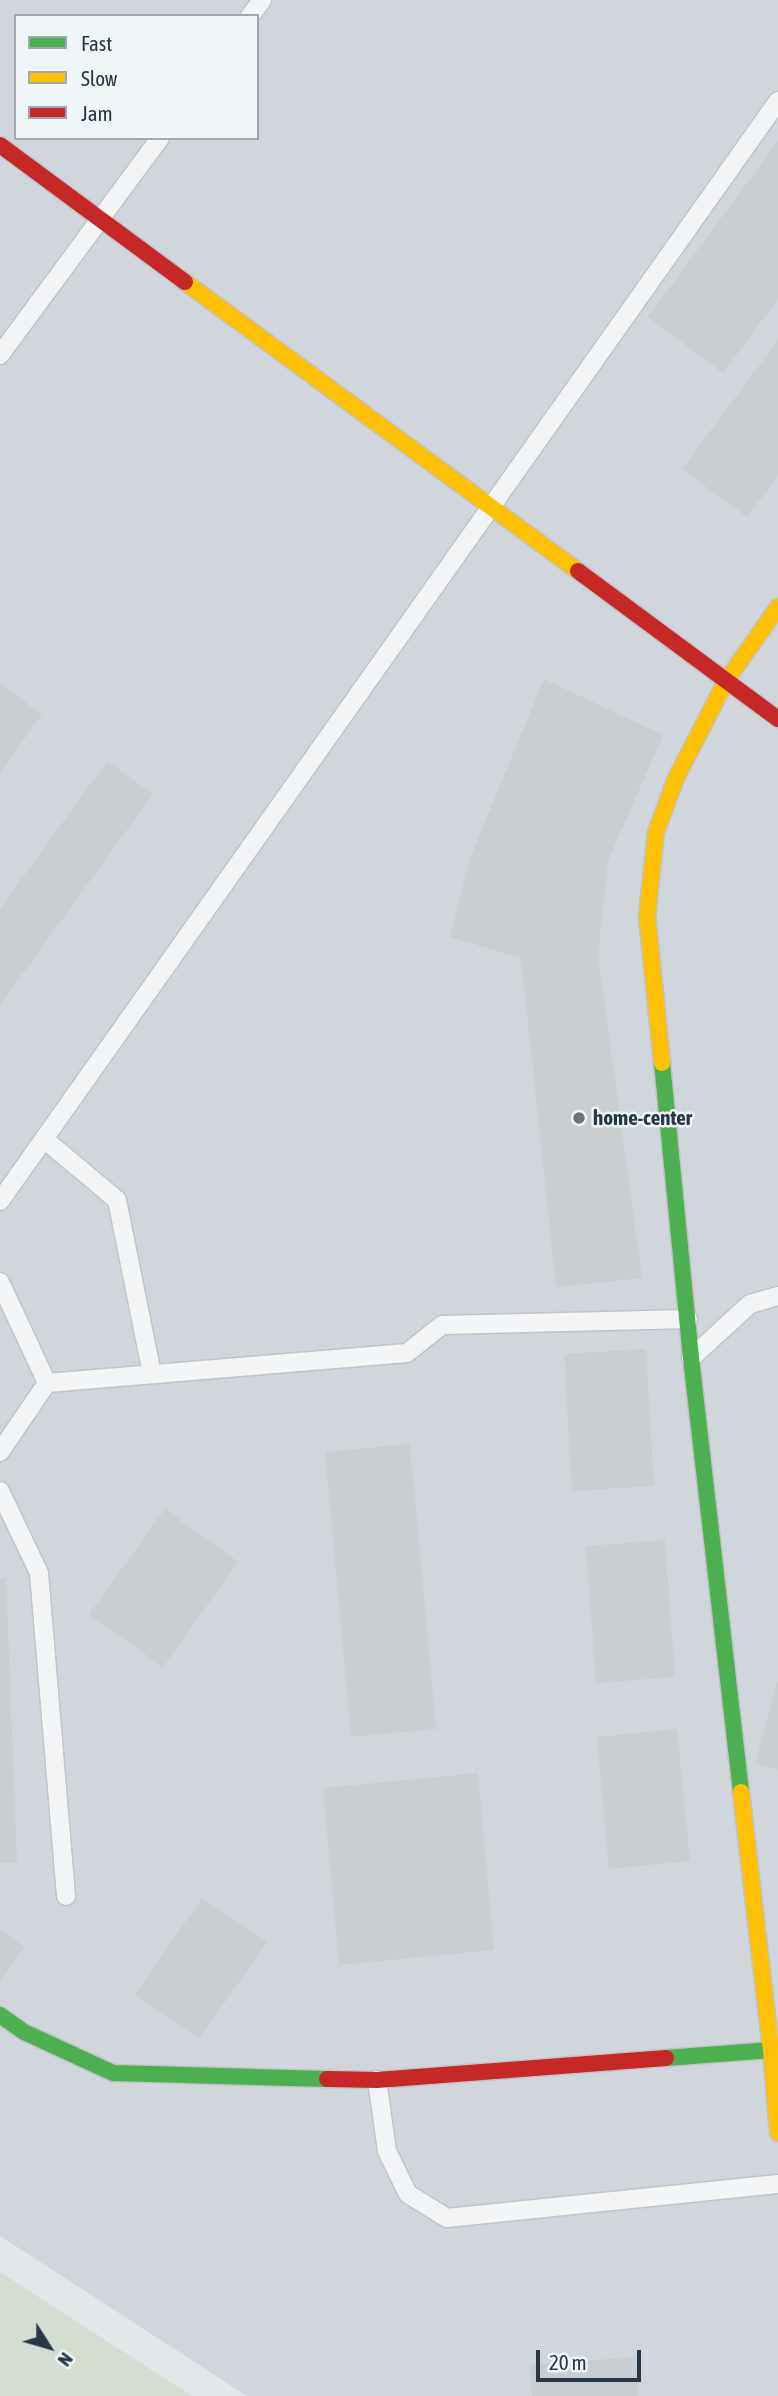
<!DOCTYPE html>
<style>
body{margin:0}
#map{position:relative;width:778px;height:2396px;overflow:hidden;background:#e3e6e8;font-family:"Asap Condensed",sans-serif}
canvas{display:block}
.legend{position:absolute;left:14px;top:14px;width:245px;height:126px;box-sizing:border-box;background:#f0f5f8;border:2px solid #a0a9b0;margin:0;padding:9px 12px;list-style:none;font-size:21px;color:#273744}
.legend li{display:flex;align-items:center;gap:14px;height:35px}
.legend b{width:35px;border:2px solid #a0a9b0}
.north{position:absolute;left:14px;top:2312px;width:70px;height:70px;-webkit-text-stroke:5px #f0f5f8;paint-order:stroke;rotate:127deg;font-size:19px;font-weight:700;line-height:28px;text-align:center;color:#273744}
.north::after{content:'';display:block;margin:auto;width:24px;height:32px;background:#273744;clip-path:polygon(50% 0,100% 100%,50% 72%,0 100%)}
.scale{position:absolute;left:536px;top:2350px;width:105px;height:32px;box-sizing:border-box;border:4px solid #273744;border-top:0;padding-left:9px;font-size:21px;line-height:24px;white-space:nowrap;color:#273744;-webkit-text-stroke:5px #f0f5f8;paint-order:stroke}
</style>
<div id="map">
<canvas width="778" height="2396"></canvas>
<ul class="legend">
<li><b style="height:9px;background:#4caf50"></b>Fast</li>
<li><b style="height:9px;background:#ffc107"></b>Slow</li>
<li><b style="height:9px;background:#c62828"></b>Jam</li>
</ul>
<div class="north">N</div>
<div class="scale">20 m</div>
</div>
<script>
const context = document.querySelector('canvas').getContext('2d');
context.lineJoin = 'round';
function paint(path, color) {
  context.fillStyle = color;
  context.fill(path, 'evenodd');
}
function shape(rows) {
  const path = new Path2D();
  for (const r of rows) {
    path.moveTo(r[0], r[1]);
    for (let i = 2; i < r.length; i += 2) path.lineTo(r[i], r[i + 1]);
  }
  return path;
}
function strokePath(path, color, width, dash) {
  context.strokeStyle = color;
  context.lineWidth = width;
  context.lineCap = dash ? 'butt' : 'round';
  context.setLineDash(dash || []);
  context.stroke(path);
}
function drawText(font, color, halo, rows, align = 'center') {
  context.font = font + ' "Asap Condensed",sans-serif';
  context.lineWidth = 5;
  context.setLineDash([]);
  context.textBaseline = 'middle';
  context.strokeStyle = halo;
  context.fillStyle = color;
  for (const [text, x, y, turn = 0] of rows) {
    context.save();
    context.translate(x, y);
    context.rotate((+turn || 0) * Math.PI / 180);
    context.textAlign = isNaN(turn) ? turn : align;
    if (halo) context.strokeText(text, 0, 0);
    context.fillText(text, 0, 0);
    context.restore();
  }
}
const built = shape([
 [0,0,778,0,778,2396,247,2396,0,2236],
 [16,16,257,16,257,138,16,138]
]);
const green = shape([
 [0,2272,192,2396,0,2396]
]);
const building = shape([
 [778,141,778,299,723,373,648,317],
 [778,340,778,476,747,517,682,469],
 [544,679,663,735,608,861,598,955,642,1278,556,1287,521,958,450,937,470,858],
 [0,684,42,714,0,773],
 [107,761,153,794,0,1005,0,909],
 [646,1349,654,1486,572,1491,564,1354],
 [410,1444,436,1729,351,1737,325,1452],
 [165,1509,238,1562,163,1667,89,1614],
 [665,1540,675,1677,596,1683,586,1546],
 [6,1578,17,1862,0,1863,0,1579],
 [777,1682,778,1682,778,1770,755,1764],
 [677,1729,690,1861,609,1869,597,1737],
 [478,1773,494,1950,339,1965,323,1788],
 [202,1898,267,1942,199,2039,135,1994],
 [0,1930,24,1947,0,1981],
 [636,2357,638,2396,532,2396,530,2365]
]);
const lane = shape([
 [250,16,262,0],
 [0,355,160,138],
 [44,1139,117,1200,152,1374],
 [0,1201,778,101],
 [0,1282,47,1383,407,1353,442,1325,688,1319],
 [691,1358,750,1304,778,1296],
 [0,1452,47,1383],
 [0,1491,39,1573,66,1896],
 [377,2080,387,2151,408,2194,447,2218,778,2184]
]);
const fast = shape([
 [662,1063,691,1358,741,1792],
 [0,2015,24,2032,113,2073,327,2079],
 [666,2058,771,2050]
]);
const slow = shape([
 [185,282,578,571],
 [662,1063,647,916,656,832,676,778,726,681,778,607],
 [741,1792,771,2050,778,2133]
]);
const jam = shape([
 [0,145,185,282],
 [578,571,778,719],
 [327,2079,377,2080,666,2058]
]);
const markers = [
 [579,1118,7,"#69747d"]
];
const poiNames = [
 ["home-center",593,1118]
];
paint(built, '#d0d6dc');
paint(green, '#d5ddd3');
paint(building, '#cbced1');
strokePath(lane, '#c1c4c6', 21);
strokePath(fast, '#c1c4c6', 19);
strokePath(slow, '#c1c4c6', 19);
strokePath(jam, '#c1c4c6', 19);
strokePath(lane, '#f2f4f5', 18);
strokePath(fast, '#4caf50', 16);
strokePath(slow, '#ffc107', 16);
strokePath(jam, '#c62828', 16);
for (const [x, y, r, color] of markers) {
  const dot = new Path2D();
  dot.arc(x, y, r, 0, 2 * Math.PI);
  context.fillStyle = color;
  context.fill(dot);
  strokePath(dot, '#f0f5f8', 2.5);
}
drawText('bold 21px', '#273744', '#f0f5f8', poiNames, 'left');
</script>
